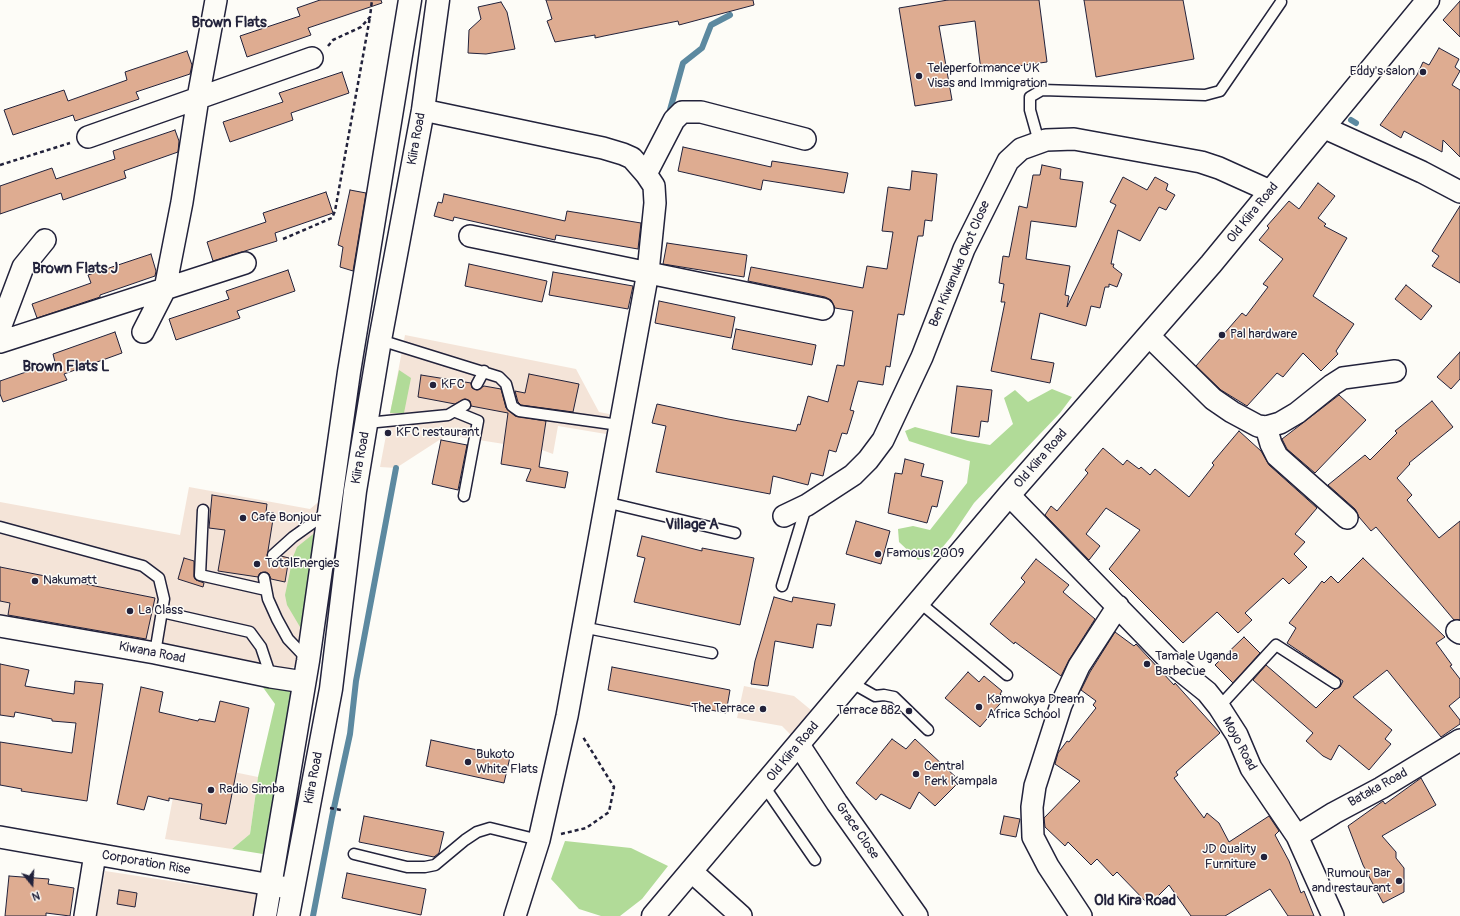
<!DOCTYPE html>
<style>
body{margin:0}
#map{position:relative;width:1460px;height:916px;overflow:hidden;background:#fdfcf7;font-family:Pangolin,sans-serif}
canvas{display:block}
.north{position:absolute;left:12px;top:864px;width:40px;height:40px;-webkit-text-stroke:3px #fdfcf7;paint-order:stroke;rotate:162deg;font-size:11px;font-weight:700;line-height:16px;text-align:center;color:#22223b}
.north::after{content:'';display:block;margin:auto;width:14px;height:18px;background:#22223b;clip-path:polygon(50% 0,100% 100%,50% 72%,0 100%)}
</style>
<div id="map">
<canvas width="1460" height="916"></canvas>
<div class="north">N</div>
</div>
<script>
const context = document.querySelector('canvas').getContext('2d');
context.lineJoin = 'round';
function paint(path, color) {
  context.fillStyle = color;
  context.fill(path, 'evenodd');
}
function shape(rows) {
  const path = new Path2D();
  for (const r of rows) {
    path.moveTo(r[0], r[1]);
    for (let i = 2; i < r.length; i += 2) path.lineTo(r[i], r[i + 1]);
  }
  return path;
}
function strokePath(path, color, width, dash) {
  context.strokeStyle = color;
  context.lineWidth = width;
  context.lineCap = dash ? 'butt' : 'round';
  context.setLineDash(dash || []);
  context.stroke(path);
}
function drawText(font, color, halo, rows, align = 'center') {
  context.font = font + ' Pangolin,sans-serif';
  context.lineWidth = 3;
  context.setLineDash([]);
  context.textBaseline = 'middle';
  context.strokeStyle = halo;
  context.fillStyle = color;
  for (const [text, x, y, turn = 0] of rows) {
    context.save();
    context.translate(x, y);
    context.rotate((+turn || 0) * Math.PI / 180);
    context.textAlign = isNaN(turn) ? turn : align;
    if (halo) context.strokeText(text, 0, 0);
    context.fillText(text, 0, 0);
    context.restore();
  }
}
const built = shape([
 [405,335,576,369,599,412,609,414,606,434,558,426,553,454,542,450,447,435,396,468,380,467],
 [339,485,318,660,280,671,0,614,0,502,180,535,189,487,310,509],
 [744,686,794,696,811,710,792,736,782,726,737,718],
 [180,761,258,777,250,834,232,849,165,839],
 [105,871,269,896,266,916,97,916]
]);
const green = shape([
 [399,370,411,378,404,413,390,413],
 [1052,389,1072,397,1060,413,974,503,951,537,936,555,918,560,899,542,898,529,913,526,930,530,967,483,970,461,909,441,905,431,915,427,968,441,990,445,1013,424,1004,398,1015,390,1028,402],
 [317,531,303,632,287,605,285,595,293,557,297,547],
 [262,686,300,692,271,870,260,871,263,854,232,849,250,834,258,777,275,704],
 [565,841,631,848,668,866,642,899,620,916,601,916,579,909,551,879]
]);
const stream = shape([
 [668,117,683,63,702,48,711,25,730,15],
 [1351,120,1356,123],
 [313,916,332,817,350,734,356,681,396,468]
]);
const building = shape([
 [320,0,381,0,382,3,308,28,311,35,247,57,240,36,300,16,297,8,320,0],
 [546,0,753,0,754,5,679,25,678,21,604,36,595,38,595,35,555,42,547,21,552,19,546,0],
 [948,0,1039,0,1047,62,981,71,975,21,939,26,952,100,915,106,899,8,948,0],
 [1084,0,1183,0,1194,59,1096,77,1084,0],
 [1460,1,1460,37,1443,20,1460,1],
 [501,2,507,12,515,49,486,54,468,53,469,30,481,19,478,7,501,2],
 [1439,48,1459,59,1455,67,1460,71,1452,85,1460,90,1460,157,1443,140,1442,152,1404,131,1401,138,1380,125,1417,75,1423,62,1429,65,1439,48],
 [187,51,192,65,190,74,136,92,139,99,75,121,73,115,13,135,4,110,64,90,68,101,127,80,125,72,187,51],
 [342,72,349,93,291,113,293,120,230,142,223,122,283,102,279,93,342,72],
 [175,130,179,141,178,152,124,171,126,178,63,200,61,193,0,214,0,186,52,168,56,179,115,159,113,151,175,130],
 [683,147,771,167,772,161,848,173,844,193,763,180,761,190,678,171,683,147],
 [1042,165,1061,169,1060,179,1083,182,1076,227,1031,221,1026,259,1070,266,1065,295,1069,296,1067,307,1116,205,1110,202,1123,177,1147,190,1155,177,1168,184,1166,190,1175,195,1166,210,1159,207,1140,241,1118,230,1111,264,1114,264,1113,267,1122,274,1117,287,1109,284,1109,287,1105,287,1100,308,1091,306,1086,326,1040,313,1031,359,1054,363,1050,383,991,371,1005,302,1001,302,1004,284,999,283,1003,256,1009,257,1019,206,1027,208,1033,175,1040,175,1042,165],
 [912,171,937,174,932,221,925,220,923,236,918,236,904,315,898,314,890,367,886,366,883,385,858,381,850,410,854,411,847,434,842,433,836,452,829,450,823,476,811,473,808,485,773,476,770,494,656,472,666,426,652,423,657,404,728,419,796,431,798,424,800,425,808,396,828,402,837,365,844,366,853,311,835,308,831,300,825,297,748,281,751,267,863,288,867,266,887,269,893,232,882,231,888,187,910,190,912,171],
 [1318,183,1335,196,1318,218,1326,224,1324,226,1347,238,1313,296,1354,324,1336,351,1338,354,1321,371,1303,353,1283,377,1277,373,1247,406,1221,390,1196,366,1242,313,1246,316,1268,287,1263,284,1283,259,1259,240,1269,228,1267,226,1289,201,1299,209,1318,183],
 [350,190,366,193,353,271,340,267,343,247,338,245,350,190],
 [326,192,333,213,275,233,277,241,213,261,207,242,266,222,263,213,326,192],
 [444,194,565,221,567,211,641,223,638,249,556,235,555,240,454,217,453,221,434,216,438,202,442,203,444,194],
 [1460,206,1460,283,1432,266,1439,256,1432,251,1460,206],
 [667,243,747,255,744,277,663,264,667,243],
 [151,254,156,271,155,276,100,295,100,297,37,318,32,304,91,283,88,275,151,254],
 [469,264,547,281,542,302,465,286,469,264],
 [288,270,295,291,237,311,240,318,176,340,169,319,229,299,226,291,288,270],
 [553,272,633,286,628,309,549,295,553,272],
 [1406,285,1432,306,1421,320,1395,299,1406,285],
 [659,301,735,317,731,338,655,323,659,301],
 [736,329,816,345,812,365,732,349,736,329],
 [115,332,122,353,64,374,67,380,3,402,0,394,0,381,55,362,53,354,115,332],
 [1460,352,1460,379,1451,389,1437,377,1460,352],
 [529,374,579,384,573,412,521,405,518,402,515,391,525,393,529,374],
 [421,375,471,383,472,388,477,390,484,386,501,389,506,408,515,416,546,421,539,467,568,472,565,488,526,481,531,469,501,464,508,413,471,406,470,401,465,399,455,404,418,397,421,375],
 [957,386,992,390,988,422,981,421,979,437,951,433,957,386],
 [1339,395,1366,420,1315,473,1287,449,1282,439,1339,395],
 [1432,401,1453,427,1409,463,1410,464,1397,478,1412,495,1407,500,1439,538,1460,521,1460,620,1454,620,1376,527,1371,531,1359,517,1355,509,1328,485,1365,455,1370,460,1397,433,1395,431,1432,401],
 [1239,431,1261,451,1269,465,1317,508,1295,534,1305,542,1294,554,1307,567,1289,584,1283,578,1245,613,1252,620,1238,633,1217,612,1183,643,1109,569,1140,530,1106,508,1086,534,1100,546,1089,560,1045,515,1051,506,1057,511,1088,473,1085,470,1103,448,1123,465,1127,460,1139,469,1141,467,1150,475,1155,469,1189,497,1214,465,1212,463,1239,431],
 [441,440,467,445,458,490,432,484,441,440],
 [905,459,924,464,921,476,943,481,937,507,932,506,927,523,888,513,895,473,902,474,905,459],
 [212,495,267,504,266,512,274,513,267,557,271,561,274,561,281,556,289,558,285,582,271,579,269,574,266,572,260,573,258,577,218,571,225,530,209,528,212,495],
 [856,521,890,531,881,564,846,554,856,521],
 [642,536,702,551,702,548,754,558,740,625,634,602,645,558,637,556,642,536],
 [184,558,194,561,194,577,196,580,204,583,203,587,178,579,184,558],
 [1363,558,1445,637,1436,643,1452,665,1450,666,1460,679,1460,697,1449,706,1460,720,1460,724,1441,737,1387,670,1353,697,1392,730,1385,739,1391,744,1369,770,1339,745,1331,760,1323,756,1306,741,1313,733,1253,680,1266,665,1316,708,1335,689,1340,687,1343,681,1287,643,1296,628,1289,623,1322,581,1324,583,1331,576,1338,583,1363,558],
 [1036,559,1069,585,1063,592,1095,619,1069,660,1061,676,1015,642,1014,644,990,624,1025,582,1021,578,1036,559],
 [0,567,155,598,146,639,8,615,10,603,0,601,0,567],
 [774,597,792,602,793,597,835,604,831,626,817,624,813,648,775,641,768,686,751,684,755,661,774,597],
 [1115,632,1134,646,1136,644,1174,685,1175,683,1220,733,1176,772,1178,775,1174,778,1204,818,1207,813,1219,823,1229,842,1269,816,1279,831,1275,835,1289,861,1301,893,1304,891,1314,916,1288,916,1270,889,1225,916,1191,916,1169,885,1149,905,1117,872,1113,876,1097,859,1091,865,1068,842,1065,846,1045,827,1044,818,1080,781,1055,764,1058,753,1067,741,1069,742,1096,708,1093,705,1096,701,1081,690,1090,672,1115,632],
 [1244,637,1260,653,1233,683,1215,665,1244,637],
 [0,664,29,670,25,686,74,694,75,681,103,684,87,801,21,791,22,789,0,785,0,742,72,753,76,723,52,721,52,719,15,712,14,717,0,715,0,664],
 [612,667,730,690,726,713,608,690,612,667],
 [968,672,979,682,984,676,1002,691,1000,694,1005,698,980,727,945,698,968,672],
 [141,687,163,692,159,712,198,721,199,719,215,722,220,701,249,708,226,824,200,819,202,804,169,798,169,801,148,796,144,810,117,804,141,687],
 [892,739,906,749,915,739,960,781,935,806,919,792,910,809,881,794,876,800,856,783,892,739],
 [431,740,510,757,504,783,426,766,431,740],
 [1421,778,1436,805,1382,836,1396,852,1396,858,1404,868,1404,892,1383,903,1363,865,1348,826,1383,801,1385,804,1421,778],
 [364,816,444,832,439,853,434,857,359,842,364,816],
 [1004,816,1020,819,1016,837,1000,834,1004,816],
 [347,873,426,889,421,915,342,898,347,873],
 [9,876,49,879,48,884,74,888,70,916,46,913,46,916,5,916,9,876],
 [119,890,137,893,135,907,117,904,119,890]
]);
const path = shape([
 [328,46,333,40,361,27,370,17,372,0],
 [0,165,70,143],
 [283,239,332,218,335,211,370,17],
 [330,808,341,810],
 [561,834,586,828,609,812,614,787,583,737]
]);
const lane = shape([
 [1039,142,1030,110,1030,97,1042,90,1205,95,1220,91,1281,2],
 [380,340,499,377,506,384,512,406,519,411,619,425],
 [477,384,484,371],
 [456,412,478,421,464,496],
 [367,423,448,415,465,405],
 [605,502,735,533],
 [203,510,200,575,266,590],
 [0,527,143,566,159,578,164,599,155,653],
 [273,555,293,537,328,512],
 [264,578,268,599,277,619,288,639,307,659],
 [782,586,806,507],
 [919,602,1007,675],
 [162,612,250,632,261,647,271,677],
 [582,627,712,653],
 [852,683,875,696,884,695,894,697,928,730],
 [1219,707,1276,645,1335,683],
 [764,786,815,860],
 [354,854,407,867,425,867,435,865,465,840,477,832,490,828,539,840]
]);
const street = shape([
 [423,110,603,148,623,154,632,158,646,174,654,186,655,203,648,272,567,716,539,840,515,916],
 [1325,128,1422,172,1460,192],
 [88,137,312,58],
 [646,174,674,120,682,112,701,112,805,139],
 [470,236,823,309],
 [0,328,23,267,45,240],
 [143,332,165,289,182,202,198,98,216,0],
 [1149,336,1213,399,1232,412,1258,426,1266,427,1280,423,1297,413,1332,385,1343,378,1395,371],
 [0,342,245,263],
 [1266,427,1271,444,1277,456,1347,518],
 [1009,495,1176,667,1207,692,1219,707,1237,735,1251,768,1297,836,1333,916],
 [784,516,807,505,853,475,868,460,883,440,922,357,964,249,1008,161,1021,149,1046,140,1074,139,1201,162,1219,168,1270,191],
 [0,626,155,653,271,677,304,682],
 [1457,631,1460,633],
 [799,745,837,803,917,916],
 [1297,836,1334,813,1381,788,1460,740],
 [0,837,288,888],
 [691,871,741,916],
 [85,916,95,854],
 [1081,916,1048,866,1033,837,1032,807,1035,786,1061,705,1079,666,1118,606]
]);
const secondary = shape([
 [265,916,308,661,349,372,410,0],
 [288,916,331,689,355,491,380,340,423,110,438,0],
 [653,916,1009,495,1211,264,1428,0]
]);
const markers = [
 [1423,72,4,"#22223b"],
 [919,76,4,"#22223b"],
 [1222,335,4,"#22223b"],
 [433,385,4,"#22223b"],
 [388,433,4,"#22223b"],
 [243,518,4,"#22223b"],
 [878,554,4,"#22223b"],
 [257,564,4,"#22223b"],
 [35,581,4,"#22223b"],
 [130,611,4,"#22223b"],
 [1147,664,4,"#22223b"],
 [979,707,4,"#22223b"],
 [763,709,4,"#22223b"],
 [909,711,4,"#22223b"],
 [468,762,4,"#22223b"],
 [916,774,4,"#22223b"],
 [211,790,4,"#22223b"],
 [1264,857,4,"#22223b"],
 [1399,881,4,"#22223b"]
];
const poiNames = [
 ["Teleperformance UK",927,69],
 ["Visas and Immigration",927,84],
 ["Eddy's salon",1415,72,"right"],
 ["Pal hardware",1230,335],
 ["KFC",441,385],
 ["KFC restaurant",396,433],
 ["Cafe Bonjour",251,518],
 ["Famous 2009",886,554],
 ["TotalEnergies",265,564],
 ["Nakumatt",43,581],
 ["La Class",138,611],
 ["Tamale Uganda",1155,657],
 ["Barbecue",1155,672],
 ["Kamwokya Dream",987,700],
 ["Africa School",987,715],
 ["The Terrace",755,709,"right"],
 ["Terrace 882",901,711,"right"],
 ["Bukoto",476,755],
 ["White Flats",476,770],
 ["Central",924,767],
 ["Perk Kampala",924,782],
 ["Radio Simba",219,790],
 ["JD Quality",1256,850,"right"],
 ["Furniture",1256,865,"right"],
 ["Rumour Bar",1391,874,"right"],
 ["and restaurant",1391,889,"right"]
];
const streetNames = [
 ["Kiira Road",417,139,-80],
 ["Old Kiira Road",1253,213,-51],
 ["Ben Kiwanuka Okot Close",960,264,-67],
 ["Kiira Road",361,458,-80],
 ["Old Kiira Road",1041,459,-49],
 ["Kiwana Road",152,653,11],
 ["Moyo Road",1239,744,62],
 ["Old Kiira Road",793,752,-50],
 ["Kiira Road",314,778,-79],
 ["Bataka Road",1378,788,-29],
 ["Grace Close",857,831,55],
 ["Corporation Rise",146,863,10]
];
const quarterNames = [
 ["Brown Flats",229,23],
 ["Brown Flats J",75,269],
 ["Brown Flats L",66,367],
 ["Village A",692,525],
 ["Old Kira Road",1135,901]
];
paint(built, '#f4e4d8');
paint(green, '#b1db98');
strokePath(stream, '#5c89a0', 6);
paint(building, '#deac91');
strokePath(building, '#22223b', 1);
strokePath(lane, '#22223b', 13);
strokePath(street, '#22223b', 24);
strokePath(secondary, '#22223b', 25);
strokePath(path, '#22223b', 2.5, [4, 3]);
strokePath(lane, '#fdfcf7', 10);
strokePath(street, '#fdfcf7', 21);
strokePath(secondary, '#fdfcf7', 22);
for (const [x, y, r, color] of markers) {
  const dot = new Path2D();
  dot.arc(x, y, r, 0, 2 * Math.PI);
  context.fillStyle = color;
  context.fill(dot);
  strokePath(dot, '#fdfcf7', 1.5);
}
drawText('13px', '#22223b', '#fdfcf7', poiNames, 'left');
drawText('13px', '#22223b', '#fdfcf7', streetNames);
drawText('bold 15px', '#22223b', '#fdfcf7', quarterNames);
</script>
